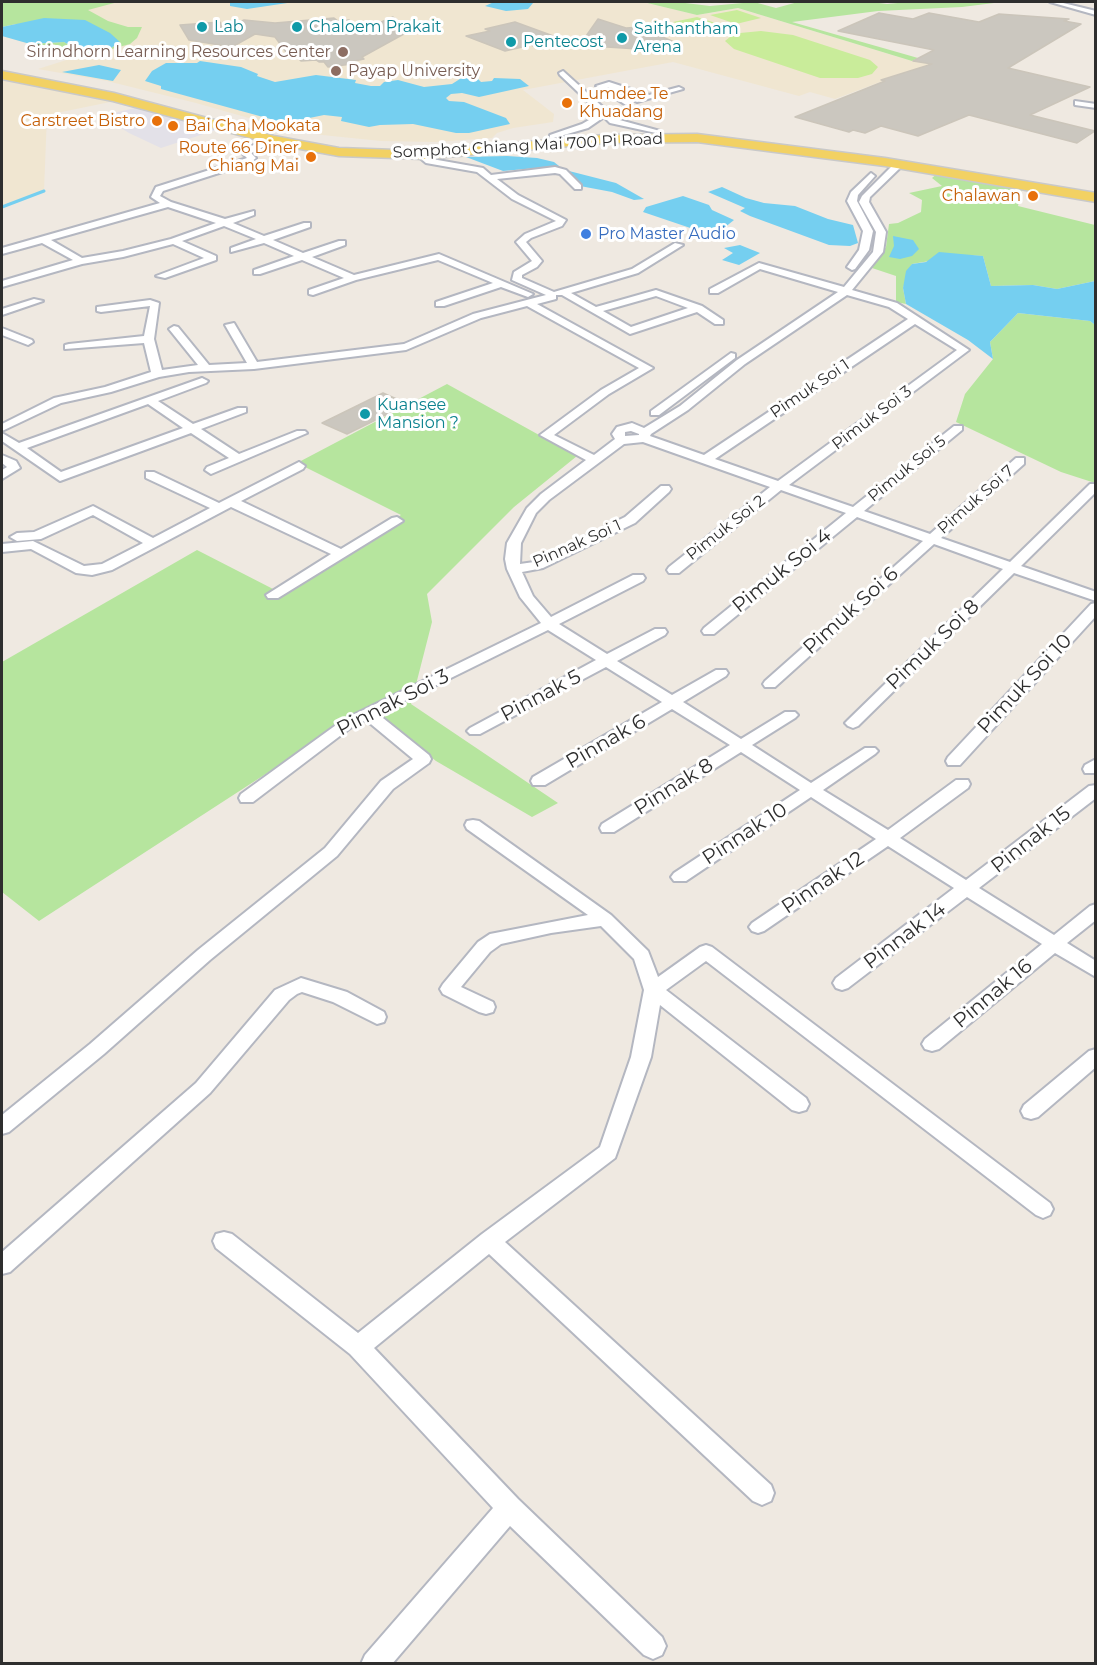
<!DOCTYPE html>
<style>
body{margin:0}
#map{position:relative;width:1097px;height:1665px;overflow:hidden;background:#efe9e1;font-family:Montserrat,sans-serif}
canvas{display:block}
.frame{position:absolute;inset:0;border:3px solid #2e2e2e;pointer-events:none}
</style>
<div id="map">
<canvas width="1097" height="1665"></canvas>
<div class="frame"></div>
</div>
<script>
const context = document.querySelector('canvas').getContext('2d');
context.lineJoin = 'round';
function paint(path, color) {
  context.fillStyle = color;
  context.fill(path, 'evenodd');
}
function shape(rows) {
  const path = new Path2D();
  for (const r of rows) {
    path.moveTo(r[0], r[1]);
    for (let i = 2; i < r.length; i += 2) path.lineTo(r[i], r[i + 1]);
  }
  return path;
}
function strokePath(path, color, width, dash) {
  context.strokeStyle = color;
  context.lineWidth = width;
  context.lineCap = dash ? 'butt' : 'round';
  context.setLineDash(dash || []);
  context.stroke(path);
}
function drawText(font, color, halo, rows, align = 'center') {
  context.font = font + ' Montserrat,sans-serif';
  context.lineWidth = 6;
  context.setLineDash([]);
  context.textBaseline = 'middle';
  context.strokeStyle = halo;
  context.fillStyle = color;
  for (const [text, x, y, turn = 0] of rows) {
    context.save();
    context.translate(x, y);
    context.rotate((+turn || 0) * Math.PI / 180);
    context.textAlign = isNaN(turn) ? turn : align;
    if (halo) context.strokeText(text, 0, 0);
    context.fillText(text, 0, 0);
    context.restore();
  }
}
const industrial = shape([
 [139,107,219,129,161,148,129,133,102,116]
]);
const education = shape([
 [118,2,643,2,697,15,738,8,912,61,931,64,880,80,883,81,835,99,810,92,799,96,673,62,523,90,554,114,553,122,513,128,497,133,492,138,435,142,381,141,322,135,284,128,196,103,107,81,38,69,82,55,37,46,2,36,2,27],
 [2,79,115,101,47,115,44,191,2,207]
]);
const green = shape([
 [2,2,118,2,88,10,108,21,128,27,142,27,137,38,130,44,97,53,81,54,53,44,37,46,30,44,64,42,76,49,86,51,98,51,118,45,16,24,2,27],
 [643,2,677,2,710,6,754,2,776,8,798,2,871,2,887,4,908,2,1002,2,962,7,878,11,792,22,918,58,912,61,738,8,697,15],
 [938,173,1022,188,1018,206,1095,225,1095,281,1057,289,1033,285,991,286,983,256,964,255,912,264,903,288,906,304,896,302,896,276,872,268,886,247,889,224,898,223,921,212,922,200,909,193,942,186,932,178],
 [1018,313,1090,321,1095,325,1095,483,1061,472,956,422,965,394,993,359,990,342],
 [447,384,577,456,514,507,427,594,432,622,411,704,558,803,532,817,436,761,369,707,39,921,2,892,2,662,197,550,275,590,401,515,297,463]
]);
const pitch = shape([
 [737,10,761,18,736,24,710,15],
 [697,17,725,26,701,32,673,22],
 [761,31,793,35,870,60,878,67,872,74,858,78,820,78,734,49,725,41,730,37,740,33]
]);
const water = shape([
 [233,2,294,2,247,9,230,6,230,3],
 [494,2,533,2,533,3,528,9,506,11,485,6],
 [44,18,85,20,110,33,120,42,111,48,86,51,76,49,64,42,30,44,2,36,2,27],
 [200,61,241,67,258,74,257,76,275,82,316,75,356,80,355,83,371,86,380,86,384,82,398,80,424,87,452,84,463,77,477,78,481,82,492,81,494,78,520,79,529,86,479,97,462,93,451,94,446,98,449,101,464,102,506,118,510,124,469,133,456,133,413,124,380,125,369,127,341,121,342,117,324,115,285,123,161,89,161,86,145,81,152,71,166,63,197,63],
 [99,65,121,70,113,81,62,72],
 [507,156,537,158,554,162,559,166,503,171,466,157],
 [569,171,616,183,644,199,634,200,612,192,580,186],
 [722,187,746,198,764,203,795,206,828,219,853,225,858,243,850,246,829,245,750,216,740,211,745,208,708,192],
 [683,196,709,205,712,210,734,220,714,236,643,212,646,207],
 [893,236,913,240,919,249,912,256,900,259,889,257,894,246],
 [740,245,760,253,739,265,722,260,733,253,724,248],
 [939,252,983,256,991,286,1033,285,1057,289,1095,281,1095,325,1090,321,1018,313,990,342,993,359,968,340,906,304,903,288,906,271,912,264,926,262]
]);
const stream = shape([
 [2,207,44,191]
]);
const building = shape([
 [879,13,913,19,929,13,979,22,999,14,1069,19,1064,21,1081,24,1008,68,1090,87,1030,115,1095,131,1077,143,969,115,918,136,881,126,865,133,853,130,849,132,795,117,885,81,881,80,932,64,913,61,934,50,838,31,879,13],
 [393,17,411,30,362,57,364,59,350,62,352,64,328,67,324,62,319,62,316,60,301,61,296,56,289,56,275,37,255,34,232,47,189,40,180,25,220,22,224,29,244,20,275,23,334,18,338,21,349,20,354,27,374,25,393,17],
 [598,19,626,28,642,27,667,35,660,36,672,41,638,49,607,47,584,39,598,19],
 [515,22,567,41,538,48,531,45,505,51,466,36,490,31,485,29,515,22],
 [383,393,408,404,347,434,322,423,383,393]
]);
const street = shape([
 [1050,2,1059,2,1096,11,1096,15,1050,2],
 [563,71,616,119,660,131,656,133,610,123,604,117,588,128,550,139,550,135,582,124,596,116,599,112,560,75,559,73,563,71],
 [609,82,649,95,679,87,683,89,637,102,633,100,640,97,607,87,629,101,630,103,626,105,596,86,609,82],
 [1075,101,1096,104,1096,108,1075,105,1075,101],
 [270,138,277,140,251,153,256,158,250,163,163,191,160,196,171,202,225,219,254,211,254,215,233,223,264,236,304,223,310,223,310,227,273,240,303,253,339,241,345,241,345,245,312,257,354,275,439,254,533,294,528,297,501,287,444,306,436,306,436,302,493,283,438,260,356,280,313,295,309,294,309,290,344,278,302,260,260,274,254,274,254,270,294,256,264,243,231,252,231,248,256,239,224,226,182,241,216,256,216,260,165,278,156,276,204,258,173,244,123,257,82,264,2,287,2,281,73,260,42,243,2,254,2,248,160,203,151,197,156,187,244,159,247,158,241,152,242,150,270,138],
 [168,207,216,223,171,239,123,251,82,258,51,240,168,207],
 [421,153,427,153,432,159,483,168,491,175,555,167,566,170,581,185,581,189,575,189,560,174,555,173,497,179,518,195,566,220,562,226,531,238,526,242,542,261,537,267,522,275,522,278,554,292,632,269,675,243,683,245,638,273,571,293,596,307,656,290,702,306,723,320,723,324,715,324,697,312,630,334,562,295,556,295,556,299,537,304,653,368,609,394,554,435,594,455,615,439,612,434,617,427,632,423,644,428,680,406,737,360,838,292,760,269,718,293,710,293,710,289,759,263,844,287,873,252,876,232,859,202,862,196,896,162,902,162,902,166,870,197,869,202,886,232,883,252,852,290,897,303,969,350,789,485,853,507,954,426,962,426,962,430,864,511,930,534,1016,458,1024,458,1024,464,941,538,1010,562,1090,484,1096,484,1096,492,1021,566,1096,592,1096,601,1014,573,858,726,853,728,848,726,845,723,848,720,1003,569,934,544,775,687,765,687,763,684,765,681,923,541,857,517,714,634,704,634,702,631,704,628,846,513,781,490,679,573,669,573,667,570,669,567,770,487,643,442,624,444,549,500,536,513,521,543,520,564,534,562,625,517,661,486,669,486,671,489,669,492,635,523,543,568,522,572,533,596,551,617,633,575,643,575,645,578,643,581,559,624,607,654,655,629,665,629,667,632,665,635,617,661,672,695,716,670,726,670,728,673,726,676,683,702,741,739,785,712,795,712,798,715,795,718,752,745,811,783,865,748,875,748,878,751,875,754,823,790,888,830,956,780,968,780,970,784,968,788,900,838,966,880,1089,786,1096,785,1096,798,979,888,1054,935,1090,906,1096,904,1096,920,1067,943,1096,961,1096,977,1055,953,939,1049,932,1051,925,1049,922,1044,925,1039,1042,944,967,897,848,988,842,990,836,988,833,983,836,978,954,888,888,846,764,931,758,933,752,931,749,927,752,923,876,839,811,797,686,881,674,881,671,877,674,873,800,790,741,752,614,832,602,832,600,828,602,824,730,745,672,709,545,785,533,785,531,781,533,777,662,702,606,667,480,734,470,734,467,731,470,728,596,660,548,630,378,714,429,755,431,759,429,763,393,789,337,856,210,960,104,1054,9,1132,2,1134,2,1115,90,1044,198,950,325,848,381,781,413,759,366,720,353,726,253,802,241,802,239,798,241,794,343,720,541,623,520,597,507,569,505,559,507,543,527,508,541,494,586,460,540,435,601,390,639,368,527,306,481,318,406,350,254,369,189,372,159,377,111,392,61,403,2,431,2,424,54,398,105,387,151,372,144,343,65,349,65,345,69,344,144,336,150,306,101,312,97,311,97,307,150,300,159,303,154,339,162,370,198,365,169,329,174,326,178,327,209,365,247,363,225,325,234,323,257,362,404,344,473,314,546,295,512,280,514,272,532,261,516,242,525,234,556,221,512,199,477,172,426,163,420,158,421,153],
 [847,295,889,307,908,319,704,455,650,436,651,434,688,410,745,364,847,295],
 [656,296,688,308,631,327,603,311,656,296],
 [915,324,957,350,778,481,715,459,915,324],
 [631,431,639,434,639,435,625,436,625,432,631,431],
 [871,173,875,176,858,195,857,201,873,231,869,250,855,269,852,270,847,267,859,250,863,231,847,201,851,192,871,173],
 [34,299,43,301,2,315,2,309,34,299],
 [2,328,32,340,33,342,28,345,2,335,2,328],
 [731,353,735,354,735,358,659,415,651,415,651,411,731,353],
 [202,378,208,381,206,383,158,401,193,424,238,408,246,408,246,412,201,429,239,454,297,431,305,431,307,433,211,474,205,470,207,467,229,458,191,433,60,481,2,441,2,433,19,443,202,378],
 [148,404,183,428,61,472,27,448,148,404],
 [2,455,16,461,20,468,2,479,2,470,7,467,2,463,2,455],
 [299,462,305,466,303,469,241,501,341,549,392,518,397,517,403,521,278,598,268,598,266,595,331,554,231,507,112,570,92,575,76,573,31,549,2,552,2,544,33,541,84,566,102,564,143,543,93,515,41,539,17,541,10,537,17,533,34,532,93,506,153,538,210,508,146,478,146,472,154,472,219,503,299,462],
 [1096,603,1096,616,960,765,948,765,946,761,948,757,1091,604,1096,603],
 [1096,759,1096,773,1085,773,1083,769,1085,765,1096,759],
 [473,820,479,821,611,915,648,951,658,977,700,947,706,945,712,947,1050,1203,1053,1209,1050,1215,1043,1218,1036,1215,706,961,666,990,806,1098,809,1104,806,1110,799,1112,792,1110,660,1005,651,1057,615,1158,505,1242,771,1485,774,1493,771,1501,762,1505,753,1501,489,1254,374,1348,518,1499,662,1637,666,1646,662,1655,653,1659,644,1655,510,1526,392,1664,361,1664,365,1655,493,1508,350,1354,216,1248,213,1241,216,1234,224,1232,232,1234,358,1333,482,1234,600,1147,631,1057,644,990,634,959,601,926,551,933,501,944,490,952,461,987,493,1002,495,1007,493,1012,486,1014,479,1012,443,994,440,989,443,984,478,942,490,934,588,915,467,829,465,825,467,821,473,820],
 [301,978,347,992,384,1012,386,1017,384,1022,377,1024,333,1002,302,992,297,994,289,1000,210,1093,10,1272,2,1274,2,1252,196,1083,275,990,301,978],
 [1096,1049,1096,1067,1038,1117,1031,1119,1024,1117,1021,1111,1024,1105,1089,1051,1096,1049]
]);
const primary = shape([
 [2,71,114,93,274,136,339,148,424,151,604,135,697,134,885,158,1096,193,1096,202,885,166,697,142,604,143,424,159,339,156,273,144,113,101,2,79,2,71]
]);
const markers = [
 [202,27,6,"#0f9aa8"],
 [297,27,6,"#0f9aa8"],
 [622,38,6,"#0f9aa8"],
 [511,42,6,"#0f9aa8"],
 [343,52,6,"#8d6e63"],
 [336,71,6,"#8d6e63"],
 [567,103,6,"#e8710a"],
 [157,121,6,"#e8710a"],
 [173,126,6,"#e8710a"],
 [311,157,6,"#e8710a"],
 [1033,196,6,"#e8710a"],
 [586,234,6,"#3f7fe0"],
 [365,414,6,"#0f9aa8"]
];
const farCulturenames = [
 ["Lab",214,27],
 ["Chaloem Prakait",309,27],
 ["Saithantham",634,29],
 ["Arena",634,47],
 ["Pentecost",523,42],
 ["Kuansee",377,405],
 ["Mansion ?",377,423]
];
const farEducationnames = [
 ["Sirindhorn Learning Resources Center",331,52],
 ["Payap University",348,71,"left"]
];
const farFoodnames = [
 ["Lumdee Te",579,94,"left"],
 ["Khuadang",579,112,"left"],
 ["Carstreet Bistro",145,121],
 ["Bai Cha Mookata",185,126,"left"],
 ["Route 66 Diner",299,148],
 ["Chiang Mai",299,166],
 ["Chalawan",1021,196]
];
const farStreetnames = [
 ["Somphot Chiang Mai 700 Pi Road",528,146,-3],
 ["Pimuk Soi 1",810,389,-34],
 ["Pimuk Soi 3",872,418,-37],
 ["Pimuk Soi 5",907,469,-39],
 ["Pimuk Soi 7",976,500,-41],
 ["Pimuk Soi 2",726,528,-38],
 ["Pinnak Soi 1",577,544,-24]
];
const farShopnames = [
 ["Pro Master Audio",598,234]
];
const streetNames = [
 ["Pimuk Soi 4",782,571,-39],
 ["Pimuk Soi 6",851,611,-42],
 ["Pimuk Soi 8",933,645,-44],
 ["Pimuk Soi 10",1025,684,-47],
 ["Pinnak 5",541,696,-28],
 ["Pinnak Soi 3",393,703,-27],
 ["Pinnak 6",606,742,-30],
 ["Pinnak 8",674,787,-32],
 ["Pinnak 10",745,834,-33],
 ["Pinnak 15",1031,840,-38],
 ["Pinnak 12",823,883,-34],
 ["Pinnak 14",905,936,-37],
 ["Pinnak 16",993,994,-40]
];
paint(industrial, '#e3e1e8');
paint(education, '#f0e6d1');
paint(green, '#b6e59e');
paint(pitch, '#c9ec9a');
paint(water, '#75cff0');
strokePath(stream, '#75cff0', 3);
paint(building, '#cbc7bf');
strokePath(building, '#cbc5ba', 1.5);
strokePath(street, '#b4b7c1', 4);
strokePath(primary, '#c9c9c9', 3);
paint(street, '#fff');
paint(primary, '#f2d163');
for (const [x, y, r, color] of markers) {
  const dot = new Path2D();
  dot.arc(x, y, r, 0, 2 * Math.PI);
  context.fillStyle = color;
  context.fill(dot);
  strokePath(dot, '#fff', 2);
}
drawText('16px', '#0d838f', '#fff', farCulturenames, 'left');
drawText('16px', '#785e54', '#fff', farEducationnames, 'right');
drawText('16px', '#c56008', '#fff', farFoodnames, 'right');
drawText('16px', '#2e2e2e', '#fff', farStreetnames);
drawText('16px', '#366cbe', '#fff', farShopnames, 'left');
drawText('20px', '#2e2e2e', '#fff', streetNames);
</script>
